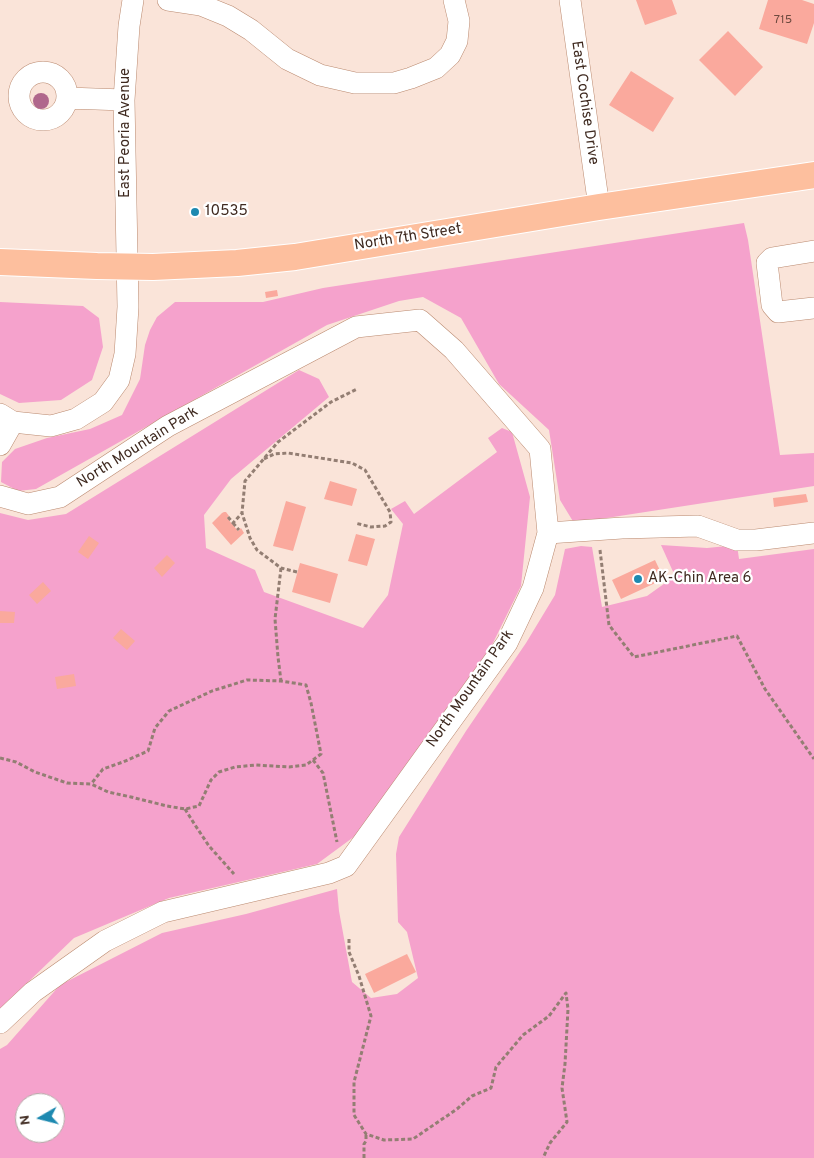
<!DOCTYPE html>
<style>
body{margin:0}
#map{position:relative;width:814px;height:1158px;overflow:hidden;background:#fae4d9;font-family:Overpass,sans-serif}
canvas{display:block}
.north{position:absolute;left:15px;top:1093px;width:50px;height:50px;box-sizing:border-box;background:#fff;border:1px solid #b2aaa6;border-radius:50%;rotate:262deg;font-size:14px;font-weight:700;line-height:20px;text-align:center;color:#3f2a20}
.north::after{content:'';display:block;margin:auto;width:18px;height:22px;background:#1d89b0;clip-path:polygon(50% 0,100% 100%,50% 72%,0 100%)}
</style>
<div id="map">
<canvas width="814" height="1158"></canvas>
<div class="north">N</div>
</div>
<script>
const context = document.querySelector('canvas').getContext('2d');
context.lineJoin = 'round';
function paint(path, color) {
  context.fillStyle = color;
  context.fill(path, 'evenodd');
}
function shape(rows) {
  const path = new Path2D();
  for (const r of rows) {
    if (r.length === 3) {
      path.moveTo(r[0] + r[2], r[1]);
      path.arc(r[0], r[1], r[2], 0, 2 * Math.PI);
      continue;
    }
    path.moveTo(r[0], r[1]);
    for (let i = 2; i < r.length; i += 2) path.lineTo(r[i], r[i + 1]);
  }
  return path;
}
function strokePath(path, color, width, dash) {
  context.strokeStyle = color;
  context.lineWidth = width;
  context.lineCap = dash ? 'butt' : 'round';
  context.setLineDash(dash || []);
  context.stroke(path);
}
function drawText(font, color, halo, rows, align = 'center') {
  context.font = font + ' Overpass,sans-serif';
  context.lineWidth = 4.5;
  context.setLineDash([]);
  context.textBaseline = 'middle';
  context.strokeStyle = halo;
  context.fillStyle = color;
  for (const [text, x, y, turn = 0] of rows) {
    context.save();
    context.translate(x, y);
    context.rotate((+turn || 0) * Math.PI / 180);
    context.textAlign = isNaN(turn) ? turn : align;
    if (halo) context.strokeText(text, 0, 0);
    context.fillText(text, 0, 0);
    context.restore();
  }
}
const green = shape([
 [744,223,748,240,780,455,814,453,814,486,574,523,560,500,549,430,499,384,461,318,423,297,399,301,327,325,36,489,18,491,1,482,2,462,15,449,47,438,90,429,122,415,140,379,145,345,150,330,157,317,175,302,263,302,323,288],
 [0,302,83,306,99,318,103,347,92,380,61,400,19,403,0,394],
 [299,370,319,379,329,397,231,479,204,515,206,548,255,570,264,592,363,628,388,595,403,524,391,509,405,501,414,514,497,452,488,438,502,428,512,432,530,497,521,586,491,647,355,836,317,864,169,898,74,938,0,1009,0,513,28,520,66,514],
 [661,545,707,548,737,545,739,559,814,549,814,1158,0,1158,0,1049,7,1045,60,985,162,933,246,914,337,889,339,911,352,982,371,998,397,994,418,978,407,932,398,922,396,854,399,837,466,731,526,643,555,595,565,549,581,546,592,547,602,607,647,596,675,576],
 [25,1103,55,1103,55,1133,25,1133]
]);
const building = shape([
 [636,0,672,0,677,14,645,25],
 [768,0,802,0,814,4,814,23,807,44,759,29],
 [728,31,763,67,735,96,699,60],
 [631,71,674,98,653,132,609,105],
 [277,290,278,296,266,298,265,292],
 [330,481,357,489,352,506,324,499],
 [806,494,808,502,774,507,773,498],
 [286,501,306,507,293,551,273,546],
 [224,512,226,512,229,516,227,518,238,531,241,528,244,533,231,545,212,523,222,513],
 [356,534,375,539,367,566,348,561],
 [89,536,99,543,88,559,78,552],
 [167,555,175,563,162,577,154,568],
 [655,560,664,579,621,599,612,580],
 [300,563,338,574,330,603,292,592],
 [43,582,51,591,37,604,29,595],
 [0,611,15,612,14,623,0,623],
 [121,629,135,641,127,650,113,638],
 [74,674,76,686,57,689,55,677],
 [407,954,416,972,374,993,365,974]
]);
const path = shape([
 [264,459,274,454,288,453,352,463,365,470,390,512,391,522,385,526,371,527,355,523],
 [228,517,233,523,242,513],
 [233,523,239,530],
 [600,550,609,625,634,657,737,636,765,689,814,759],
 [281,568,275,619,278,657,281,681],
 [297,572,281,568,257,550,250,538,242,513,245,481,278,442,331,402,357,389],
 [0,758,16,762,35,772,67,783,91,784,108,792,131,797,167,806,185,809,199,806,211,780,219,772,235,767,256,765,289,767,306,765,321,754,311,703,306,685,281,681,247,680,212,691,169,711,155,728,148,751,123,762,103,769,91,784],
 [313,760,323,773,337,842],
 [185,809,195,825,209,846,234,874],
 [349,939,349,952,359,976,371,1016,354,1082,354,1115,366,1134,384,1140,413,1139,457,1109,472,1096,491,1088,496,1067,523,1035,549,1016,566,993,568,1009,565,1064,562,1088,567,1122,550,1143,543,1158],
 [364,1158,364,1144,366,1141,366,1134]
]);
const minor = shape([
 [168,0,201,5,228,16,251,30,287,59,320,75,355,83,394,83,411,78,436,68,450,55,457,41,459,21,454,0],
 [570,0,599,207],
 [43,96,24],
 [67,98,124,100],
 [814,251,772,258,767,263,772,305,778,312,814,308],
 [0,414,13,422,51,426,76,419,103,402,119,380,125,354,128,307,124,100,129,26,133,0],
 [0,445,13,422],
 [0,496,28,504,60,497,168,426,356,327,420,320,454,350,540,449,548,533,533,588,507,643,346,866,329,873,163,912,105,941,33,992,0,1023],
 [548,533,622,528,698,526,737,540,756,540,814,533]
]);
const major = shape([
 [0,262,97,266,153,267,237,263,295,257,599,207,814,175]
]);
const trees = [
 [41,101]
];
const markers = [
 [195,212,5,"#1d89b0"],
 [638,579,5,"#1d89b0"]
];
const numberNames = [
 ["715",783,21]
];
const streetNames = [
 ["East Cochise Drive",584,103,82],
 ["East Peoria Avenue",126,133,-90],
 ["North 7th Street",408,238,-9],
 ["North Mountain Park",138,448,-32],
 ["North Mountain Park",471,689,-55]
];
const poiNames = [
 ["10535",205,212],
 ["AK-Chin Area 6",648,579]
];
paint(green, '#f5a2cc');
paint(building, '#faa99d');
strokePath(minor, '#ba896f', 22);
strokePath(major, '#fff', 28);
strokePath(path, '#937e73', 3, [4, 2.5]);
strokePath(minor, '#fff', 21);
strokePath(major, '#fdbf9e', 26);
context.fillStyle = '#b0678c';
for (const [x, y] of trees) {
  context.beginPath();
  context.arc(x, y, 8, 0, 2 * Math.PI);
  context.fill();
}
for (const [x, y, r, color] of markers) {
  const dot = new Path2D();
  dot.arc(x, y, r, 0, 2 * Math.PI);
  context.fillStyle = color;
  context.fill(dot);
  strokePath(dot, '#fff', 2);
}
drawText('12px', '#6e4a3f', null, numberNames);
drawText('15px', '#3f2a20', '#fff', streetNames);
drawText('15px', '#3f2a20', '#fff', poiNames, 'left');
</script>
